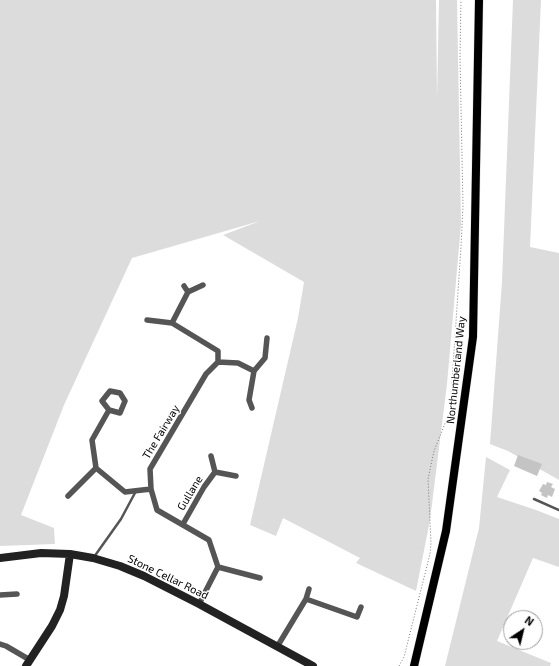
<!DOCTYPE html>
<style>
body{margin:0}
#map{position:relative;width:559px;height:666px;overflow:hidden;background:#fff;font-family:"Exo 2",sans-serif}
canvas{display:block}
.north{position:absolute;left:503px;top:610px;width:40px;height:40px;box-sizing:border-box;background:#fff;border:1px solid #999;border-radius:50%;rotate:35deg;font-size:11px;font-weight:700;line-height:16px;text-align:center;color:#000}
.north::after{content:'';display:block;margin:auto;width:14px;height:18px;background:#000;clip-path:polygon(50% 0,100% 100%,50% 72%,0 100%)}
</style>
<div id="map">
<canvas width="559" height="666"></canvas>
<div class="north">N</div>
</div>
<script>
const context = document.querySelector('canvas').getContext('2d');
context.lineJoin = 'round';
function paint(path, color) {
  context.fillStyle = color;
  context.fill(path, 'evenodd');
}
function shape(rows) {
  const path = new Path2D();
  for (const r of rows) {
    path.moveTo(r[0], r[1]);
    for (let i = 2; i < r.length; i += 2) path.lineTo(r[i], r[i + 1]);
  }
  return path;
}
function strokePath(path, color, width, dash) {
  context.strokeStyle = color;
  context.lineWidth = width;
  context.lineCap = dash ? 'butt' : 'round';
  context.setLineDash(dash || []);
  context.stroke(path);
}
function drawText(font, color, halo, rows, align = 'center') {
  context.font = font + ' "Exo 2",sans-serif';
  context.lineWidth = 3;
  context.setLineDash([]);
  context.textBaseline = 'middle';
  context.strokeStyle = halo;
  context.fillStyle = color;
  for (const [text, x, y, turn = 0] of rows) {
    context.save();
    context.translate(x, y);
    context.rotate((+turn || 0) * Math.PI / 180);
    context.textAlign = isNaN(turn) ? turn : align;
    if (halo) context.strokeText(text, 0, 0);
    context.fillText(text, 0, 0);
    context.restore();
  }
}
const green = shape([
 [0,0,436,0,437,100,439,0,457,0,461,224,447,384,430,520,416,591,356,563,360,558,283,518,276,536,250,525,298,318,304,282,223,235,260,221,132,258,64,405,21,515,54,528,55,544,0,546],
 [513,0,541,0,530,247,559,253,559,480,508,451,490,444,502,282],
 [486,457,510,470,497,497,536,510,559,519,559,567,533,558,497,641,551,663,550,666,445,666,479,528]
]);
const building = shape([
 [518,455,542,464,537,476,514,466],
 [547,482,553,484,551,487,555,489,552,497,548,495,547,498,541,495,542,493,539,491,543,484,546,485]
]);
const path = shape([
 [399,666,404,657,430,554,431,543,428,479,434,451,450,411,461,247,463,206,460,57,461,0]
]);
const lane = shape([
 [534,499,559,510],
 [94,557,121,519,136,491]
]);
const street = shape([
 [184,286,188,292],
 [147,320,172,323,218,351,218,362],
 [172,323,188,292,203,285],
 [218,362,238,363,254,371,249,400,252,408],
 [254,371,265,358,267,338],
 [109,410,102,401,110,391,120,393,125,401,120,413,109,410,92,440,96,468,125,492,151,489],
 [211,456,215,472],
 [68,496,96,468],
 [183,524,204,487,215,472,236,476],
 [218,567,260,578],
 [309,589,306,599,357,617,361,607],
 [0,595,17,594],
 [199,604,218,567,209,540,157,510,151,489,150,469,206,374,218,362],
 [0,644,6,646,30,660],
 [277,647,306,599]
]);
const secondary = shape([
 [0,558,41,553,70,554,93,558,120,566,144,576,199,604,313,666],
 [26,666,52,626,60,610,64,596,70,554]
]);
const primary = shape([
 [414,666,446,531,473,337,479,0]
]);
const streetNames = [
 ["Northumberland Way",456,370,-84],
 ["The Fairway",161,432,-59],
 ["Gullane",190,493,-59],
 ["Stone Cellar Road",168,577,26]
];
paint(green, '#dcdcdc');
paint(building, '#c4c4c4');
strokePath(primary, '#dbdbdb', 9);
strokePath(path, '#777', 1, [1, 2]);
strokePath(lane, '#555', 2.5);
strokePath(street, '#555', 5.5);
strokePath(secondary, '#222', 8);
strokePath(primary, '#000', 8);
drawText('11px', '#000', '#fff', streetNames);
</script>
